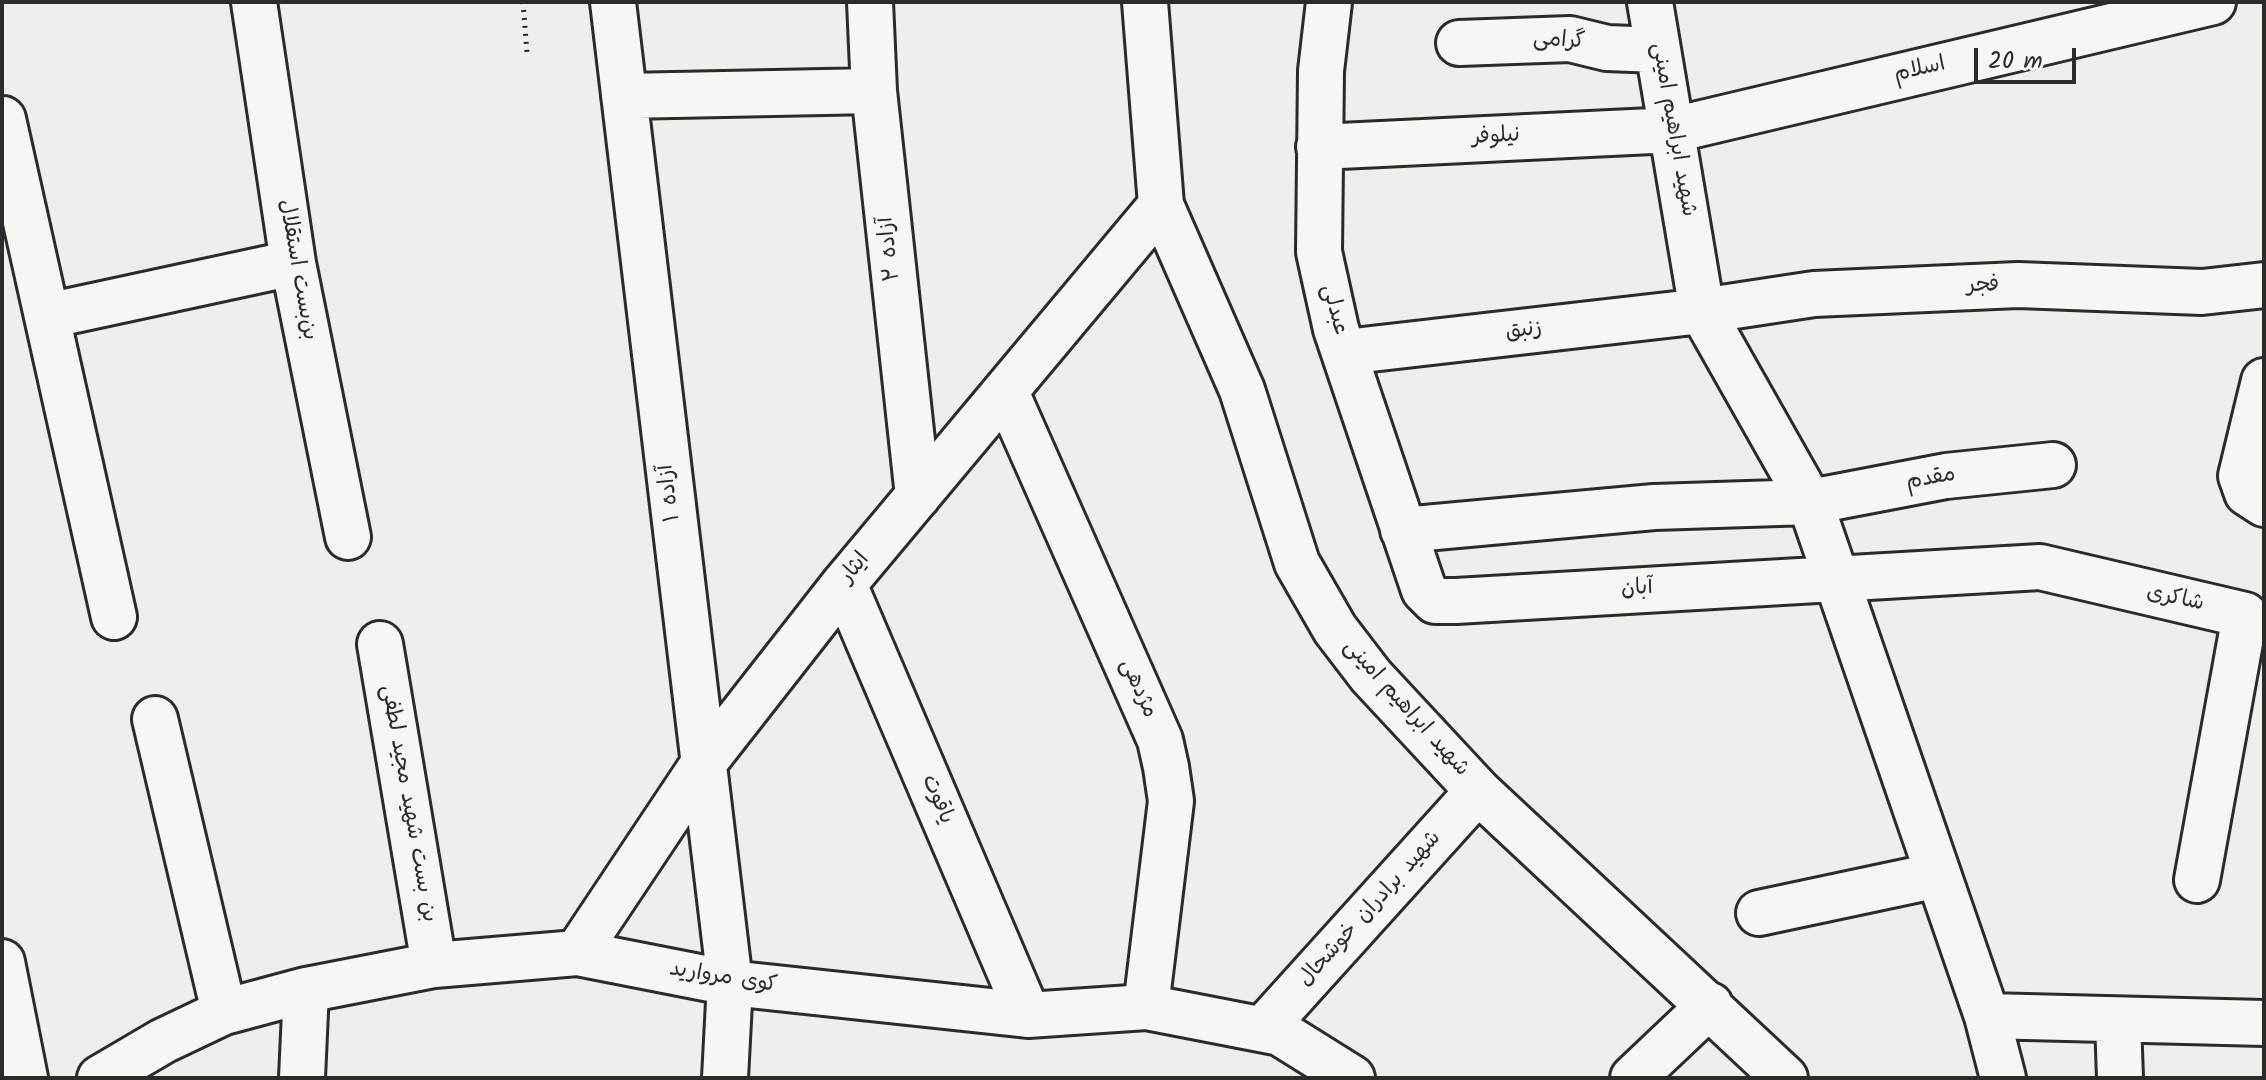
<!DOCTYPE html>
<meta charset="utf-8">
<style>
body{margin:0}
#map{position:relative;width:2266px;height:1080px;overflow:hidden;background:#eeeeea;font-family:Kalam,sans-serif}
canvas{display:block}
.frame{position:absolute;inset:0;border:4px solid #2b2b2b;pointer-events:none}
.scale{position:absolute;left:1974px;top:48px;width:102px;height:36px;box-sizing:border-box;border:4px solid #2b2b2b;border-top:0;padding-left:10px;font-size:24px;line-height:28px;white-space:nowrap;color:#2b2b2b;-webkit-text-stroke:6px #f6f6f2;paint-order:stroke}
</style>
<div id="map">
<canvas width="2266" height="1080"></canvas>
<div class="frame"></div>
<div class="scale">20 m</div>
</div>
<script>
const context = document.querySelector('canvas').getContext('2d');
context.lineJoin = 'round';
function shape(rows) {
  const path = new Path2D();
  for (const r of rows) {
    path.moveTo(r[0], r[1]);
    for (let i = 2; i < r.length; i += 2) path.lineTo(r[i], r[i + 1]);
  }
  return path;
}
function strokePath(path, color, width, dash) {
  context.strokeStyle = color;
  context.lineWidth = width;
  context.lineCap = dash ? 'butt' : 'round';
  context.setLineDash(dash || []);
  context.stroke(path);
}
function drawText(font, color, halo, rows, align = 'center') {
  context.font = font + ' Kalam,"Playpen Sans Arabic",sans-serif';
  context.lineWidth = 8;
  context.setLineDash([]);
  context.textBaseline = 'middle';
  context.strokeStyle = halo;
  context.fillStyle = color;
  for (const [text, x, y, turn = 0] of rows) {
    context.save();
    context.translate(x, y);
    context.rotate((+turn || 0) * Math.PI / 180);
    context.textAlign = isNaN(turn) ? turn : align;
    if (halo) context.strokeText(text, 0, 0);
    context.fillText(text, 0, 0);
    context.restore();
  }
}
const path = shape([
 [523,2,527,53]
]);
const minor = shape([
 [254,2,293,263,348,537],
 [613,2,730,983,725,1078],
 [870,2,874,91,918,496],
 [1145,2,1161,205,1242,390,1297,563,1335,629,1371,676,1478,791,1785,1078],
 [1329,2,1321,71,1319,252,1336,329,1424,590,1435,601,1456,601,2040,567,2245,615,2197,880],
 [1650,2,1702,311,1810,502,1987,1016,2003,1078],
 [1459,43,1570,39,1607,48,1658,50],
 [624,96,874,91],
 [3,119,114,617],
 [1319,147,1673,130,2213,2],
 [47,316,293,263],
 [1345,352,1702,311,1814,294,2018,285,2202,292,2264,285],
 [2264,381,2241,476,2247,493,2264,504],
 [1006,392,1160,740,1166,767,1171,801,1146,1007],
 [1403,530,1654,507,1810,502,1946,476,2053,465],
 [844,584,1028,1015],
 [380,644,434,965],
 [155,719,224,1012],
 [1759,913,1938,875],
 [577,953,703,764,844,584,1161,205],
 [1987,1016,2264,1023],
 [2118,1021,2120,1078],
 [1263,1029,1478,791],
 [100,1078,163,1041,224,1012,306,990,434,965,577,953,730,983,1028,1015,1146,1007,1280,1033,1352,1078],
 [302,1078,306,990],
 [1633,1078,1710,1005]
]);
const major = shape([
 [2,962,25,1078]
]);
const streetNames = [
 ["گرامی",1559,42,4],
 ["اسلام",1920,71,-13],
 ["شهید ابراهیم امینی",1672,130,80],
 ["نیلوفر",1496,138,-3],
 ["آزاده ۲",891,249,-96],
 ["بن‌بست استقلال",296,270,80],
 ["فجر",1983,287,-2],
 ["عبدلی",1333,310,75],
 ["زنبق",1524,332,-7],
 ["مقدم",1931,480,-10],
 ["آزاده ۱",671,493,-97],
 ["ایثار",856,569,-50],
 ["آبان",1637,590,-3],
 ["شاکری",2175,600,12],
 ["مژدهی",1137,689,66],
 ["شهید ابراهیم امینی",1405,709,48],
 ["یاقوت",936,800,67],
 ["بن بست شهید مجید لطفی",407,804,80],
 ["شهید برادران خوشحال",1371,910,-48],
 ["کوی مروارید",723,979,9]
];
strokePath(minor, '#2b2b2b', 50);
strokePath(major, '#2b2b2b', 50);
strokePath(path, '#2b2b2b', 5, [2, 6]);
strokePath(minor, '#f6f6f2', 44);
strokePath(major, '#f6f6f2', 44);
drawText('22px', '#2b2b2b', '#f6f6f2', streetNames);
</script>
